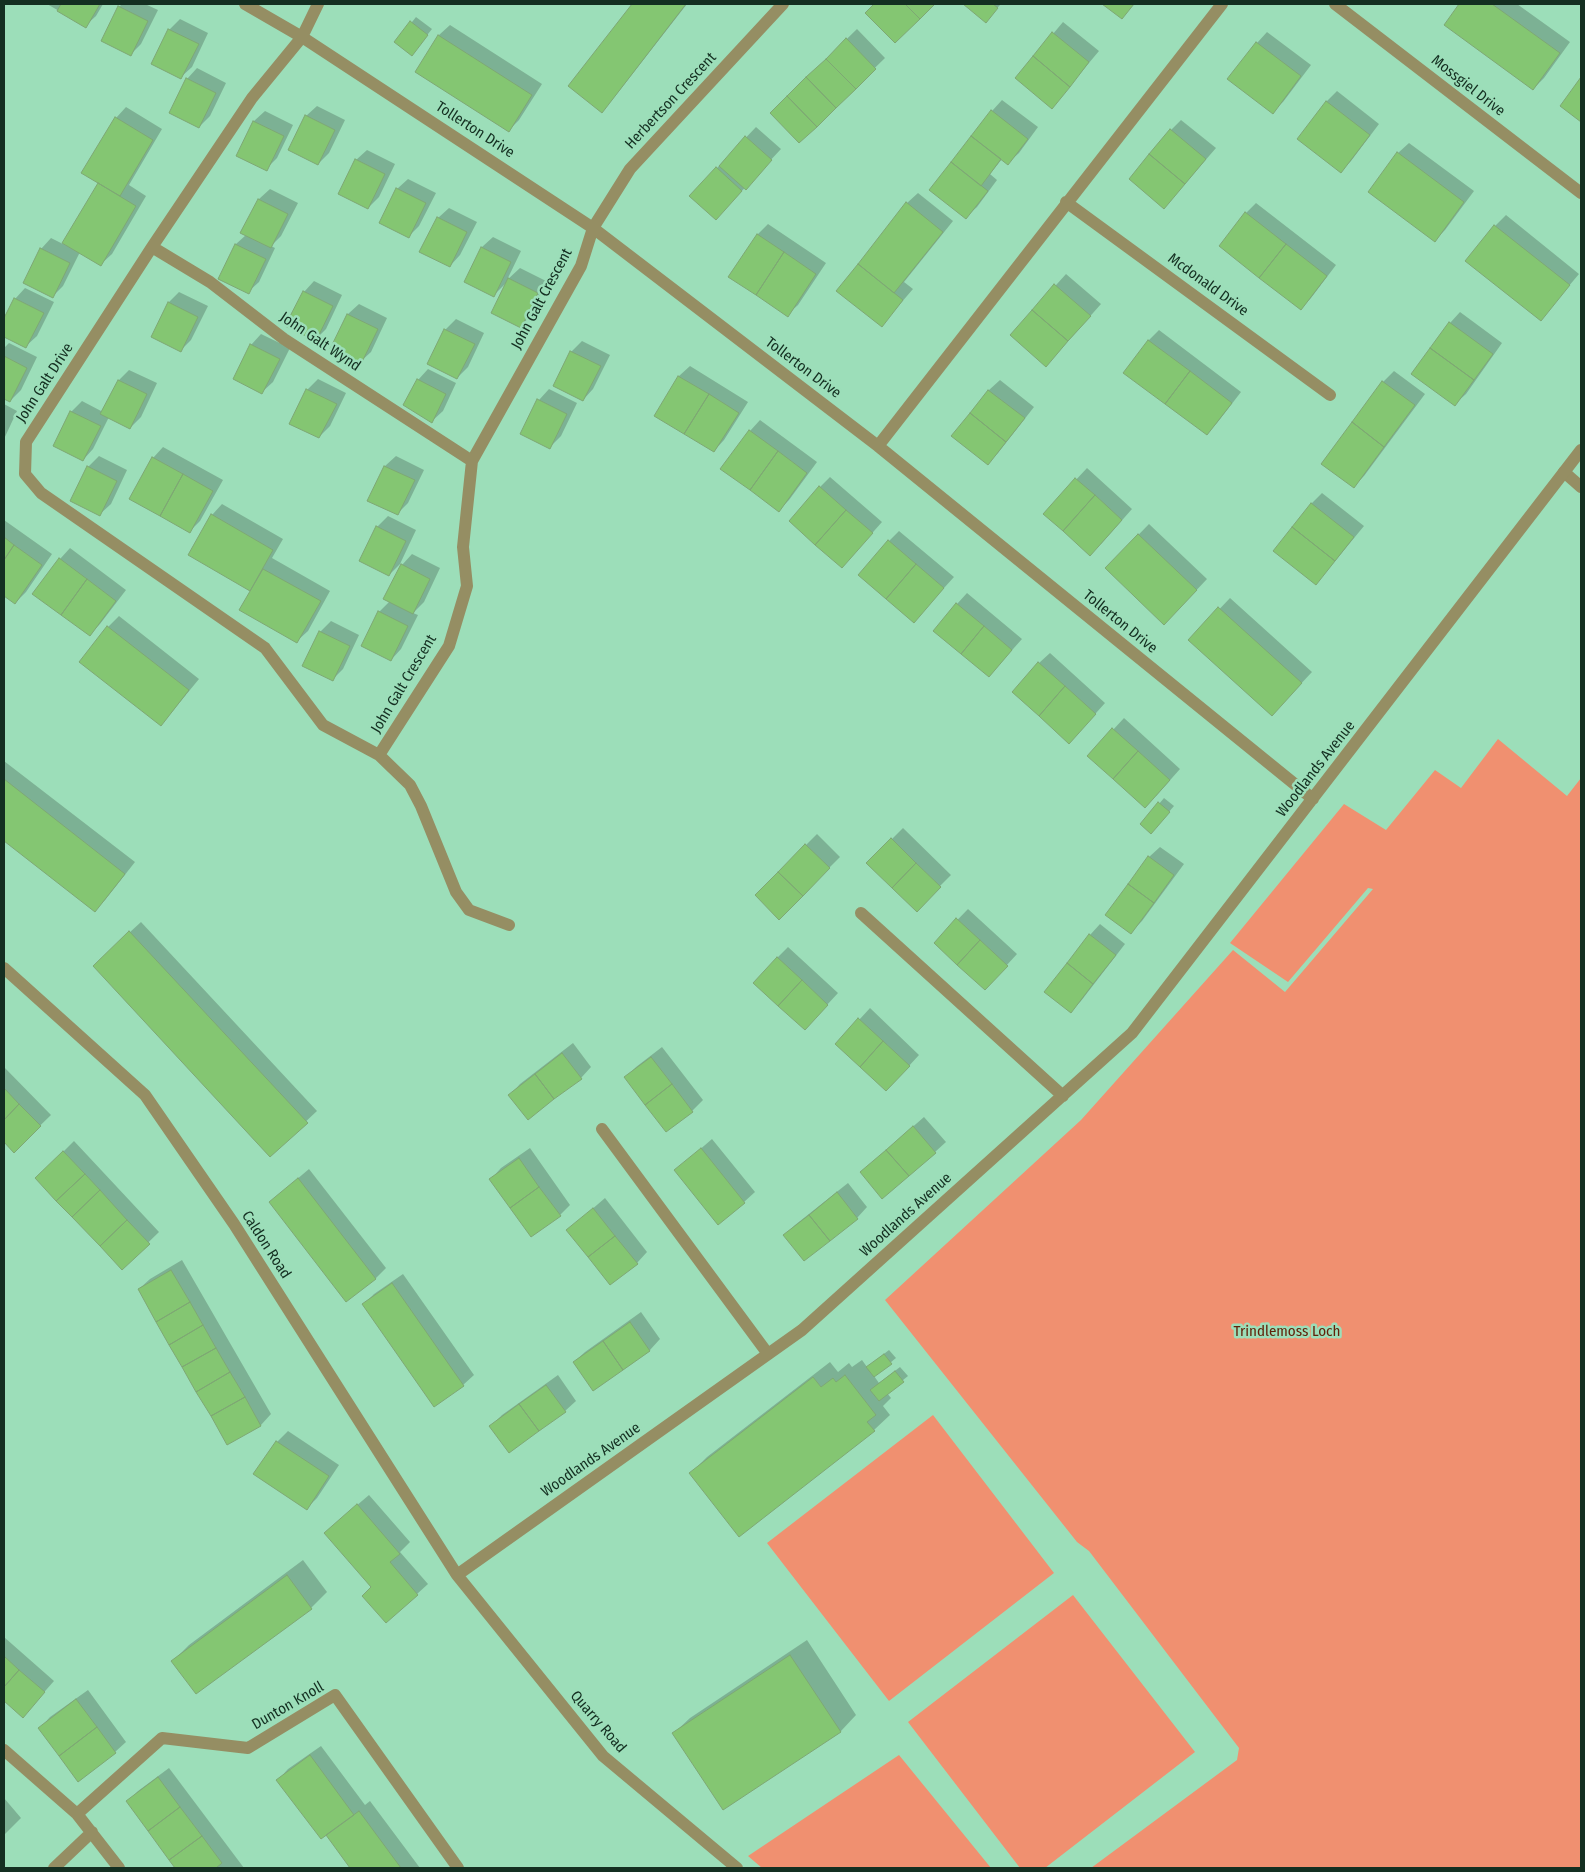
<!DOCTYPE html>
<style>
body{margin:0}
#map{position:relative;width:1585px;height:1872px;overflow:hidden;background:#9cdeb9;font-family:"Fira Sans Condensed",sans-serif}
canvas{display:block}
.frame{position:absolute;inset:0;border:5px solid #142f21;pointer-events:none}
</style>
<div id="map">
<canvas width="1585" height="1872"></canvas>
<div class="frame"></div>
</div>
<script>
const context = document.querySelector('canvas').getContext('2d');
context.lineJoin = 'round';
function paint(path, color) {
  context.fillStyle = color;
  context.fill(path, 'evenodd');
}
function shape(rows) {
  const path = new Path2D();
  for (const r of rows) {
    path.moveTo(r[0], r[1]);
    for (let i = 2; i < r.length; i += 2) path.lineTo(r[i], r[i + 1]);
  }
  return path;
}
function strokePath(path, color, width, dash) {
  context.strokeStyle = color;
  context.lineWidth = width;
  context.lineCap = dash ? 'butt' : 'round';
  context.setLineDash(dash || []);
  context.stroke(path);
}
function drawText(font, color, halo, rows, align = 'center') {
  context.font = font + ' "Fira Sans Condensed",sans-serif';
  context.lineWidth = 5;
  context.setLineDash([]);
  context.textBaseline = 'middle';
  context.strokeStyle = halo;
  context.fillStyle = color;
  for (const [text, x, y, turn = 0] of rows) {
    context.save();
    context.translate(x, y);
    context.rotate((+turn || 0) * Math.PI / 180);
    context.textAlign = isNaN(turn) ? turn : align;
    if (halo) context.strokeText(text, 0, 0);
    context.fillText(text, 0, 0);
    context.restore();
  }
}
const green = shape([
 [1498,739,1567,796,1581,778,1581,1868,1091,1868,1237,1760,1239,1748,1089,1551,1077,1542,885,1300,1081,1120,1233,950,1285,992,1373,889,1368,888,1288,982,1230,943,1344,804,1386,830,1435,770,1461,788],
 [933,1415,1054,1573,889,1701,767,1543],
 [1073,1595,1195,1752,1045,1868,1020,1868,908,1722],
 [899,1755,991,1868,762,1868,748,1856]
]);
const shadow = shape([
 [47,4,103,4,96,16,85,26],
 [122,4,145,4,158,10,141,44,131,54,119,7],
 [634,4,687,4,612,100,602,111,570,86],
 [876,4,933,4,895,41,867,13],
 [965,4,1001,4,985,21],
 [1460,4,1517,4,1570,42,1544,78,1533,89,1446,25],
 [416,17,432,29,412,54,396,42],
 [180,19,208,33,192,67,181,77,153,63,169,30],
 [1063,22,1099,51,1052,107,1016,78],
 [450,25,542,84,519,120,509,130,416,71,439,35],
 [857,29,885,58,799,142,771,113],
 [1267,32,1311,65,1283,102,1272,112,1229,79,1257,43],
 [197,68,226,83,210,116,199,127,187,79],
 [1337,91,1379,124,1351,161,1341,171,1326,102],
 [1002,100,1038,127,1019,153,1008,163,1002,159,990,174,997,180,977,207,966,217,992,111],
 [317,106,345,120,329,153,318,164,306,116],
 [126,107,162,129,129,185,146,196,112,254,101,264,80,252,63,286,53,296,41,249,51,238,63,244,99,183,116,118],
 [265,111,293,125,277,158,266,169,238,155,254,121],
 [1181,120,1216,148,1164,208,1171,130],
 [756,127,781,149,726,208,717,168],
 [1409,143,1474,191,1445,230,1435,240,1398,153],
 [367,150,395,164,379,197,368,208,356,160],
 [408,179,436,193,419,226,408,237,397,189],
 [270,189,298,203,281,236,271,246,275,248,259,282,248,292,220,278,236,244,246,235,242,233,259,199],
 [918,193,953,221,904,282,913,289,882,325,907,203],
 [1256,203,1336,265,1311,298,1301,309,1246,213],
 [449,208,477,222,460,255,450,266,438,218],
 [1506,215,1579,274,1541,319,1495,226],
 [768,224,826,263,798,305,787,315,730,276,758,234],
 [493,237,521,251,507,280,520,268,548,282,531,316,520,326,506,283,494,295,466,281,482,247],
 [1066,274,1101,304,1046,366,1011,335],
 [314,281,342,295,326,329,315,340,304,292],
 [25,288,54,302,37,336,26,346,4,335,4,320,15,299],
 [179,292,208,306,191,340,181,350,169,302],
 [359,304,387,318,371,352,360,362,332,348,348,314],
 [1460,312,1502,343,1466,394,1455,404,1450,323],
 [456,319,484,333,468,367,457,378,445,330],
 [1159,330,1241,392,1217,423,1207,434,1125,372,1149,340],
 [261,334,290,348,273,382,262,392,251,345],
 [582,341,610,355,593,389,583,400,571,352],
 [9,343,37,357,21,390,10,401,4,398,4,348],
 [690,366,748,402,724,440,714,451,656,415,679,376],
 [428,369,456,383,443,411,432,421,418,380],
 [129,370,157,383,141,417,130,428,109,417,93,449,83,460,71,412,82,401,103,412,119,380],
 [1394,371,1425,394,1364,476,1354,486,1322,463,1383,382],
 [318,379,346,393,330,426,319,437,291,423,308,389],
 [1000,380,1034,407,998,453,988,463,953,436,989,390],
 [549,389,577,403,561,436,550,447,522,433,539,400],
 [4,404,17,411,4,439],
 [760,420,817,462,789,500,779,510,722,468,750,431],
 [163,447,223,480,200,521,190,531,153,458],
 [99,456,127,470,111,504,100,514,88,467],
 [396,456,424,470,408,503,397,514,369,500,385,466],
 [1087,468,1132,509,1101,544,1045,513],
 [830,477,882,522,842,567,820,487],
 [1322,493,1364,526,1326,572,1316,583,1275,551,1312,503],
 [222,504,283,539,272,558,330,591,308,631,297,641,252,590,190,555,212,515],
 [388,516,416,530,400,564,389,575,377,527],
 [4,520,52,554,26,592,15,603,4,595],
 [1149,524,1207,579,1175,613,1106,568],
 [899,531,954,577,914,621,889,541],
 [70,548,126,590,100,624,89,635,60,559],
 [412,554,440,568,424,602,413,613,418,615,401,649,391,660,379,612,390,601,402,565],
 [967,593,1022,639,989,676,957,604],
 [1230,598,1312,672,1282,704,1190,640],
 [119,616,199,679,171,713,161,724,81,661,108,627],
 [331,621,359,635,343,669,332,680,320,632],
 [1050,653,1105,703,1080,731,1039,663],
 [1124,718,1180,769,1156,796,1089,756],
 [4,761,135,862,105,900,95,910,4,839],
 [1164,798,1174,806,1156,827,1142,824],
 [903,828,951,875,916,910,868,863],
 [817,834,840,857,779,918,756,895],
 [1160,847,1184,864,1142,921,1131,932,1149,857],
 [968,909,1017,954,995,978,935,943],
 [141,922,317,1111,270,1155,105,955],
 [1100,924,1125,944,1081,1001,1071,1011,1090,935],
 [788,947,838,993,815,1018,777,958],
 [870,1008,919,1055,897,1079,837,1044],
 [573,1043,591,1067,581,1078,510,1095,520,1084],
 [662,1047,703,1100,692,1111,626,1077,636,1067],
 [4,1067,51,1115,14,1151,4,1140],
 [924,1117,946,1142,935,1152,861,1172],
 [712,1139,755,1192,744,1202,676,1170],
 [74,1141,159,1232,122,1268,37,1178],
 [530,1148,570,1205,560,1215,491,1179,501,1168],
 [309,1169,386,1268,376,1278,346,1301,270,1202],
 [848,1183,867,1207,857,1218,785,1235,795,1225],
 [605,1198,647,1252,637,1263,568,1230],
 [182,1260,271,1414,261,1425,228,1443,139,1289,150,1279],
 [403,1274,474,1375,463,1385,364,1304,374,1294],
 [641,1312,660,1339,650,1350,594,1390,574,1362,585,1352],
 [889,1350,896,1358,874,1376,879,1383,900,1367,908,1376,887,1393,891,1398,883,1406,890,1415,874,1430,691,1473,707,1457,830,1362,838,1372,849,1363,852,1367,862,1360,867,1367],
 [558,1375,576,1401,565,1411,509,1452,491,1426,502,1415],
 [288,1431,339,1465,317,1498,307,1508,255,1474,277,1442],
 [369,1495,410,1542,400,1552,428,1584,417,1594,373,1587,336,1523],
 [303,1560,327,1592,311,1608,173,1661,189,1645],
 [4,1637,54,1681,23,1716,4,1700],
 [807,1640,856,1715,841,1731,723,1808,674,1733,690,1718],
 [88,1690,126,1742,115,1752,40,1728,50,1717],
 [321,1746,365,1805,370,1801,420,1868,352,1868,326,1834,278,1780,288,1769],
 [169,1768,244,1868,177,1868,128,1801,138,1791],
 [4,1798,21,1818,4,1835]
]);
const building = shape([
 [61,4,100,4,86,28,57,11,61,4],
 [632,4,686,4,602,113,568,86,632,4],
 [874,4,905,4,920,19,895,43,865,13,874,4],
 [905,4,935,4,920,19,905,4],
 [963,4,993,4,998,8,986,23,963,4],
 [1102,4,1134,4,1122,19,1102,4],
 [1459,4,1492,4,1560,53,1533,90,1444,25,1459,4],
 [118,6,148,21,131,56,101,41,118,6],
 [410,21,428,35,412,56,394,42,410,21],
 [168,29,199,44,181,79,151,64,168,29],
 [1052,32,1089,62,1070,87,1033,56,1052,32],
 [438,35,532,95,509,132,415,72,438,35],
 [846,38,876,69,856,89,826,59,846,38],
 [1256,42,1301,76,1273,114,1227,79,1256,42],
 [1033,56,1070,87,1052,109,1015,78,1033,56],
 [826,59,856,89,836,108,806,77,826,59],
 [806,77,836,108,817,127,787,96,806,77],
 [1581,77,1581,122,1560,106,1581,77],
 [186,78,216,93,199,128,169,113,186,78],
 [787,96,817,127,799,143,770,113,787,96],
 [1326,101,1370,135,1341,173,1297,139,1326,101],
 [991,110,1028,139,1008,165,971,136,991,110],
 [305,115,335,130,318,165,288,150,305,115],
 [115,117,153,140,120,196,81,173,115,117],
 [253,121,284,136,267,171,236,156,253,121],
 [1170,129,1206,159,1185,184,1149,154,1170,129],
 [745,136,772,160,746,190,719,166,745,136],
 [971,136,1001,159,981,186,951,162,971,136],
 [1397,152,1464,202,1435,242,1368,192,1397,152],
 [1149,154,1185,184,1164,209,1129,179,1149,154],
 [355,159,385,174,368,209,338,194,355,159],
 [951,162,988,191,966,219,929,190,951,162],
 [716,167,742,191,716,220,689,196,716,167],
 [98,183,136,206,101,266,62,243,98,183],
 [396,188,426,203,409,238,379,223,396,188],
 [258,199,288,214,271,248,240,233,258,199],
 [906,202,943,232,894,293,858,264,906,202],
 [1245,212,1286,244,1259,278,1219,246,1245,212],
 [437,217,467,232,450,267,419,252,437,217],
 [1494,225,1570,285,1541,321,1465,261,1494,225],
 [757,234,784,252,756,295,728,277,757,234],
 [235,244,266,259,249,294,218,279,235,244],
 [1286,244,1327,276,1301,310,1259,278,1286,244],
 [481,247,511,262,494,297,464,282,481,247],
 [40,248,70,263,53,298,23,283,40,248],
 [784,252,816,274,788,317,756,295,784,252],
 [858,264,903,300,882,327,836,291,858,264],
 [508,278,538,293,521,328,491,313,508,278],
 [1054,284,1091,316,1068,341,1032,310,1054,284],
 [303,291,333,306,316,341,285,326,303,291],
 [14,298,44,313,26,348,4,337,4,318,14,298],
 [168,302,198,317,181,352,151,337,168,302],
 [1032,310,1068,341,1046,367,1010,335,1032,310],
 [347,314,378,329,361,364,330,349,347,314],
 [1449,322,1493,354,1474,380,1430,348,1449,322],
 [444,329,475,344,457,379,427,364,444,329],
 [1148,340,1190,371,1165,404,1123,373,1148,340],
 [250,344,280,359,262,394,233,379,250,344],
 [1430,348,1474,380,1455,406,1411,374,1430,348],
 [570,351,601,366,583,401,553,386,570,351],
 [4,356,27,368,10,402,4,399,4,356],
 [1190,371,1232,403,1207,435,1165,404,1190,371],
 [678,376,709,394,684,434,654,416,678,376],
 [417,379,446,394,432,423,403,405,417,379],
 [118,380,147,394,130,429,100,414,118,380],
 [1382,381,1415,405,1384,447,1352,422,1382,381],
 [306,389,337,404,319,438,289,424,306,389],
 [988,390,1025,418,1006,442,970,413,988,390],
 [709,394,739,413,714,452,684,434,709,394],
 [537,399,567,414,550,449,520,434,537,399],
 [70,411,101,426,83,461,53,446,70,411],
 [970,413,1006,442,988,465,951,436,970,413],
 [1352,422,1384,447,1354,488,1321,464,1352,422],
 [749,430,778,451,750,490,720,469,749,430],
 [778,451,807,473,779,512,750,490,778,451],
 [152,457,183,474,160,516,129,499,152,457],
 [87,466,117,481,100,516,70,501,87,466],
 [384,466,415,480,398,515,367,501,384,466],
 [183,474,213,491,190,533,160,516,183,474],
 [1075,478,1095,495,1063,531,1043,514,1075,478],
 [819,486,846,510,815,545,789,521,819,486],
 [1095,495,1122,520,1090,556,1063,531,1095,495],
 [1311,503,1354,537,1335,561,1292,527,1311,503],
 [846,510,873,533,842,568,815,545,846,510],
 [211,514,273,550,250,591,188,555,211,514],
 [376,526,406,541,389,576,359,561,376,526],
 [1292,527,1335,561,1316,585,1273,551,1292,527],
 [1138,534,1197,590,1164,625,1105,568,1138,534],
 [4,537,14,545,4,560,4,537],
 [888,540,916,564,886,599,858,575,888,540],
 [14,545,42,565,15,604,4,596,4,560,14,545],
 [59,558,87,579,61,615,32,594,59,558],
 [401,564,430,579,413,614,383,599,401,564],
 [916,564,944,588,914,623,886,599,916,564],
 [263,569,321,601,297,643,239,610,263,569],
 [87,579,116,601,90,636,61,615,87,579],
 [956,603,984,626,961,654,933,631,956,603],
 [1218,607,1302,683,1272,716,1188,640,1218,607],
 [378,611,408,626,391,661,361,646,378,611],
 [107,626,189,690,161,726,79,662,107,626],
 [984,626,1012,650,989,677,961,654,984,626],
 [319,631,350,646,333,681,302,666,319,631],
 [1038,662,1065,686,1039,716,1012,692,1038,662],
 [1065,686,1096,714,1069,744,1039,716,1065,686],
 [1112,728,1138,751,1113,779,1087,756,1112,728],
 [1138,751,1170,780,1145,808,1113,779,1138,751],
 [4,779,125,874,95,912,4,841,4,779],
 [1158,802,1170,812,1151,834,1140,824,1158,802],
 [891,838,916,863,892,888,866,863,891,838],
 [805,844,830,868,803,896,778,872,805,844],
 [1148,856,1174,875,1154,903,1128,884,1148,856],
 [916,863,941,887,917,912,892,888,916,863],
 [778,872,803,896,779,920,755,895,778,872],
 [1128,884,1154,903,1131,934,1105,915,1128,884],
 [956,918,980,940,957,965,934,943,956,918],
 [129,931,308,1123,270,1157,93,966,129,931],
 [1089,934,1116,955,1093,984,1067,963,1089,934],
 [980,940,1008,966,985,990,957,965,980,940],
 [777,957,802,980,778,1006,753,983,777,957],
 [1067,963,1093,984,1071,1013,1044,992,1067,963],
 [802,980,828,1005,805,1030,778,1006,802,980],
 [858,1018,883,1041,860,1067,835,1044,858,1018],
 [883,1041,910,1066,886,1091,860,1067,883,1041],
 [562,1053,582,1079,554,1099,535,1074,562,1053],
 [651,1057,672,1084,645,1105,624,1077,651,1057],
 [535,1074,554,1099,528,1120,508,1095,535,1074],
 [672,1084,693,1112,666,1132,645,1105,672,1084],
 [4,1088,19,1104,4,1120,4,1088],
 [19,1104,41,1126,14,1153,4,1142,4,1120,19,1104],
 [913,1126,936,1153,909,1176,886,1150,913,1126],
 [701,1148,745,1203,718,1225,674,1170,701,1148],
 [886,1150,909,1176,882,1199,860,1172,886,1150],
 [63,1151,85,1174,56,1201,35,1178,63,1151],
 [519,1158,539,1187,510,1208,489,1179,519,1158],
 [85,1174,100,1190,72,1217,56,1201,85,1174],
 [298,1178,376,1279,346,1302,269,1202,298,1178],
 [539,1187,561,1216,531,1237,510,1208,539,1187],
 [100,1190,127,1220,100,1246,72,1217,100,1190],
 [837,1192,858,1219,830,1241,809,1215,837,1192],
 [593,1208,615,1236,588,1257,566,1230,593,1208],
 [809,1215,830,1241,804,1261,783,1235,809,1215],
 [127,1220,150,1244,122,1270,100,1246,127,1220],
 [615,1236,638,1264,610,1285,588,1257,615,1236],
 [171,1270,190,1302,156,1322,138,1289,171,1270],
 [392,1283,464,1386,434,1407,362,1304,392,1283],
 [190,1302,203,1325,169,1345,156,1322,190,1302],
 [630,1322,650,1351,623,1370,603,1341,630,1322],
 [203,1325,216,1348,182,1367,169,1345,203,1325],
 [603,1341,623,1370,593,1391,573,1362,603,1341],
 [216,1348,230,1372,196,1392,182,1367,216,1348],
 [884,1354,892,1364,874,1377,866,1367,884,1354],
 [895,1371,904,1382,879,1401,870,1390,895,1371],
 [230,1372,245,1397,211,1416,196,1392,230,1372],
 [845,1375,876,1415,867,1422,875,1431,739,1537,689,1473,813,1377,821,1387,833,1378,836,1382,845,1375],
 [546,1385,566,1412,539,1431,519,1404,546,1385],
 [245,1397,261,1426,227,1445,211,1416,245,1397],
 [519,1404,539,1431,509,1453,489,1426,519,1404],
 [276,1441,329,1476,307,1510,253,1474,276,1441],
 [357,1504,400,1554,390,1562,418,1595,386,1623,362,1596,371,1587,324,1533,357,1504],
 [287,1575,312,1609,196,1694,171,1661,287,1575],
 [790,1655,841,1732,723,1810,672,1733,790,1655],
 [4,1656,19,1670,4,1687,4,1656],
 [19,1670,45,1692,23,1718,4,1701,4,1687,19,1670],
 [76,1699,97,1727,59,1756,38,1728,76,1699],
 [97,1727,116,1753,78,1782,59,1756,97,1727],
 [310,1755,354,1815,321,1839,276,1780,310,1755],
 [158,1777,180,1807,148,1831,126,1801,158,1777],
 [180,1807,202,1836,169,1860,148,1831,180,1807],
 [359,1811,401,1868,350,1868,326,1835,359,1811],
 [202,1836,222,1863,216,1868,175,1868,169,1860,202,1836]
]);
const lane = shape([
 [1564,472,1581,487]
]);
const street = shape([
 [245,4,302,37,593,228,878,446,1313,799],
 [318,4,302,37,252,98,152,247,26,442,25,474,41,493,265,648,323,725,379,755],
 [1335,4,1581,193],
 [1066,202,1330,395],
 [152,247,210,282,284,339,472,461],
 [878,446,1222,4],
 [861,913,1063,1096],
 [509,925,469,910,456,892,421,806,410,785,379,755,449,646,467,586,463,547,472,461,581,266,593,228,630,169,783,4],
 [4,968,145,1095,234,1224,457,1575,603,1756,737,1868],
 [602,1129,768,1354],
 [457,1575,802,1330,1132,1033,1581,450],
 [4,1750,77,1814,119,1868],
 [77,1814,162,1738,248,1748,335,1695,458,1868],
 [54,1868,92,1832]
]);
const streetNames = [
 ["Mossgiel Drive",1468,86,38],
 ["Herbertson Crescent",671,101,-47],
 ["Tollerton Drive",475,130,33],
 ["Mcdonald Drive",1208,285,36],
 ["John Galt Crescent",542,299,-62],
 ["John Galt Wynd",320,342,34],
 ["Tollerton Drive",803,368,37],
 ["John Galt Drive",45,383,-57],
 ["Tollerton Drive",1120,622,39],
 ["John Galt Crescent",404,684,-59],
 ["Woodlands Avenue",1316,769,-52],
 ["Woodlands Avenue",906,1215,-42],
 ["Caldon Road",266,1245,57],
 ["Woodlands Avenue",591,1460,-35],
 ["Dunton Knoll",288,1706,-30],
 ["Quarry Road",598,1722,49]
];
const parkNames = [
 ["Trindlemoss Loch",1287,1332]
];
paint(green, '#f09070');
paint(shadow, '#0003');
paint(building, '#84c672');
strokePath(building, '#7ea774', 1);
strokePath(lane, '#958e63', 12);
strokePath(street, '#958e63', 12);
drawText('15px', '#142f21', '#9cdeb9', streetNames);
drawText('15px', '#61220a', '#9cdeb9', parkNames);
</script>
